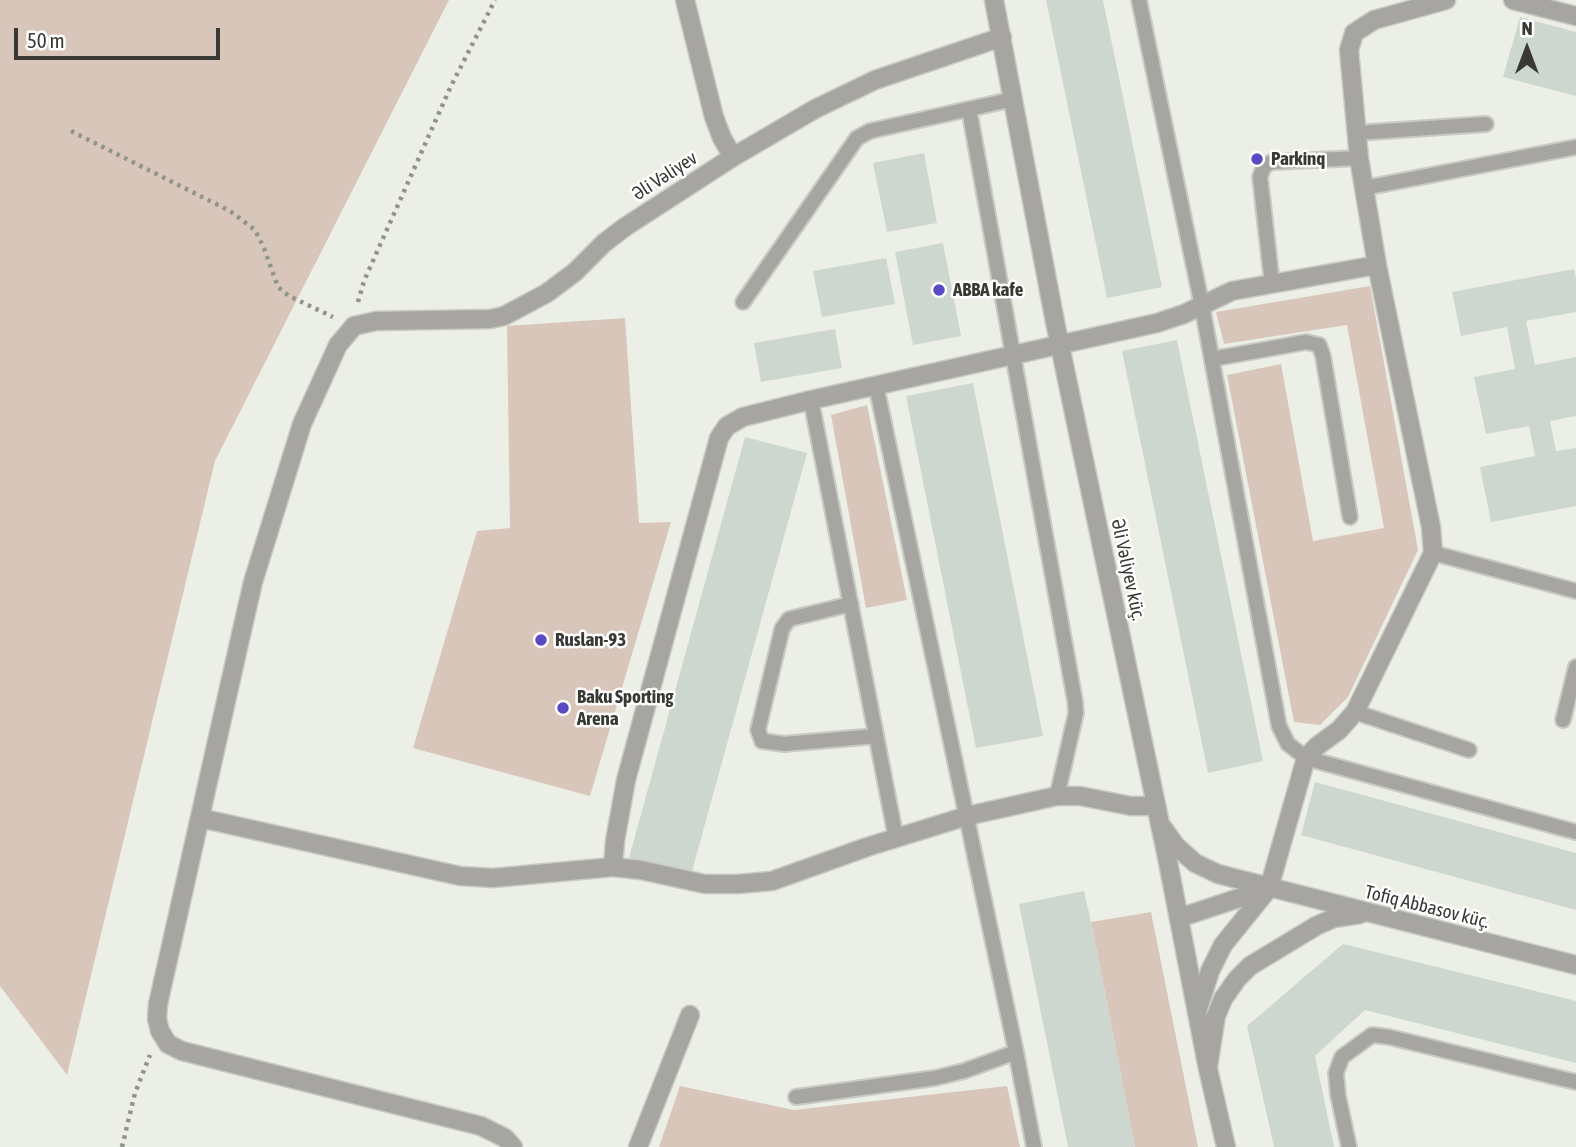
<!DOCTYPE html>
<meta charset="utf-8">
<style>
body{margin:0}
#map{position:relative;width:1576px;height:1147px;overflow:hidden;background:#ecefe6;font-family:"Asap Condensed",sans-serif}
canvas{display:block}
.north{position:absolute;left:1492px;top:14px;width:70px;height:70px;-webkit-text-stroke:5px #fff;paint-order:stroke;rotate:0deg;font-size:19px;font-weight:700;line-height:28px;text-align:center;color:#383935}
.north::after{content:'';display:block;margin:auto;width:24px;height:32px;background:#383935;clip-path:polygon(50% 0,100% 100%,50% 72%,0 100%)}
.scale{position:absolute;left:14px;top:28px;width:206px;height:32px;box-sizing:border-box;border:4px solid #383935;border-top:0;padding-left:9px;font-size:21px;line-height:24px;white-space:nowrap;color:#383935;-webkit-text-stroke:5px #fff;paint-order:stroke}
</style>
<div id="map">
<canvas width="1576" height="1147"></canvas>
<div class="north">N</div>
<div class="scale">50 m</div>
</div>
<script>
const context = document.querySelector('canvas').getContext('2d');
context.lineJoin = 'round';
function paint(path, color) {
  context.fillStyle = color;
  context.fill(path, 'evenodd');
}
function shape(rows) {
  const path = new Path2D();
  for (const r of rows) {
    path.moveTo(r[0], r[1]);
    for (let i = 2; i < r.length; i += 2) path.lineTo(r[i], r[i + 1]);
  }
  return path;
}
function strokePath(path, color, width, dash) {
  context.strokeStyle = color;
  context.lineWidth = width;
  context.lineCap = dash ? 'butt' : 'round';
  context.setLineDash(dash || []);
  context.stroke(path);
}
function drawText(font, color, halo, rows, align = 'center') {
  context.font = font + ' "Asap Condensed",sans-serif';
  context.lineWidth = 5;
  context.setLineDash([]);
  context.textBaseline = 'middle';
  context.strokeStyle = halo;
  context.fillStyle = color;
  for (const [text, x, y, turn = 0] of rows) {
    context.save();
    context.translate(x, y);
    context.rotate((+turn || 0) * Math.PI / 180);
    context.textAlign = isNaN(turn) ? turn : align;
    if (halo) context.strokeText(text, 0, 0);
    context.fillText(text, 0, 0);
    context.restore();
  }
}
const green = shape([
 [0,0,449,0,215,461,67,1075,0,986],
 [1370,286,1418,550,1348,697,1320,725,1294,722,1227,375,1281,364,1313,541,1384,528,1347,325,1224,344,1216,312],
 [625,318,639,523,671,522,590,796,413,748,477,531,510,528,507,326],
 [867,405,907,600,866,608,831,415],
 [1151,912,1198,1147,1135,1147,1091,922],
 [680,1086,794,1110,1007,1086,1020,1147,659,1147]
]);
const building = shape([
 [1046,0,1103,0,1162,287,1107,298],
 [1520,17,1576,32,1576,96,1503,77],
 [924,153,937,223,887,232,873,163],
 [943,243,961,336,913,345,895,252],
 [886,258,895,304,822,317,813,271],
 [1574,269,1576,278,1576,312,1526,321,1535,365,1576,357,1576,416,1550,421,1556,451,1576,448,1576,506,1491,522,1480,467,1535,456,1529,426,1486,434,1474,377,1515,369,1507,327,1461,336,1452,292],
 [835,329,842,368,761,382,754,343],
 [1177,340,1263,761,1208,773,1122,351],
 [973,383,1043,736,976,748,906,396],
 [745,437,807,453,691,875,629,858],
 [1315,782,1576,853,1576,910,1301,835],
 [1084,891,1091,922,1135,1147,1068,1147,1019,904],
 [1343,944,1576,1001,1576,1063,1365,1010,1315,1056,1334,1147,1274,1147,1247,1026]
]);
const path = shape([
 [71,131,230,211,255,230,264,248,278,287,289,296,333,317],
 [358,302,364,281,451,86,495,0],
 [122,1147,135,1093,150,1055]
]);
const service = shape([
 [1139,0,1202,306,1279,726,1288,744,1306,758,1576,832],
 [969,109,1075,701,1076,713,1057,796],
 [1356,133,1486,124],
 [1364,188,1576,147],
 [1272,283,1260,177,1264,166,1272,162,1359,158],
 [743,302,857,138,870,131,1014,99],
 [1212,359,1306,342,1319,345,1323,356,1350,517],
 [876,385,1016,1052,1034,1147],
 [811,400,896,838],
 [1433,553,1576,591],
 [851,604,789,619,782,629,758,730,762,741,784,744,876,736],
 [1355,712,1469,750],
 [1563,720,1576,667],
 [796,1097,935,1078,964,1071,1016,1052],
 [1349,1147,1338,1095,1336,1073,1342,1057,1372,1035,1389,1037,1576,1082]
]);
const minor = shape([
 [685,0,714,117,722,138,733,157],
 [1513,0,1576,16],
 [200,818,460,876,493,878,613,867,641,870,705,884,738,884,772,881,867,847,967,816,1057,796,1080,796,1131,806,1156,806],
 [1160,824,1176,846,1195,863,1218,874,1576,965],
 [613,867,615,841,626,780,719,438,727,426,743,417,811,400,1157,323,1184,314,1232,291,1377,265],
 [1179,918,1269,888],
 [1197,1012,1210,971,1223,945,1269,888,1306,758,1316,747,1339,730,1355,712,1433,553,1431,527,1377,265,1359,158,1349,50,1354,33,1374,20,1446,0],
 [1208,1066,1216,1016,1223,999,1237,979,1250,966,1316,926,1334,918,1360,914],
 [513,1147,505,1138,481,1126,182,1051,168,1044,160,1031,157,1019,158,1004,240,639,253,582,302,424,338,345,354,326,376,321,490,319,504,316,547,293,575,272,604,243,625,227,733,157,815,109,875,80,1002,37],
 [638,1147,690,1015]
]);
const tertiary = shape([
 [994,0,1055,322,1168,862,1208,1069,1226,1147]
]);
const markers = [
 [1257,159,7,"#584ac2"],
 [939,290,7,"#584ac2"],
 [541,640,7,"#584ac2"],
 [563,708,7,"#584ac2"]
];
const poiNames = [
 ["Parkinq",1271,159],
 ["ABBA kafe",953,290],
 ["Ruslan-93",555,640],
 ["Baku Sporting",577,697],
 ["Arena",577,719]
];
const streetNames = [
 ["Əli Vəliyev",665,176,-33],
 ["Əli Vəliyev küç.",1128,570,78],
 ["Tofiq Abbasov küç.",1427,907,14]
];
paint(green, '#d9c6ba');
paint(building, '#ced6d0');
strokePath(service, '#c8cbc3', 18);
strokePath(minor, '#c8cbc3', 21);
strokePath(tertiary, '#c8cbc3', 21);
strokePath(path, '#91938d', 4.5, [3.5, 5]);
strokePath(service, '#a7a5a1', 14);
strokePath(minor, '#a7a5a1', 18);
strokePath(tertiary, '#a7a5a1', 18);
for (const [x, y, r, color] of markers) {
  const dot = new Path2D();
  dot.arc(x, y, r, 0, 2 * Math.PI);
  context.fillStyle = color;
  context.fill(dot);
  strokePath(dot, '#fff', 2.5);
}
drawText('bold 19px', '#383935', '#fff', poiNames, 'left');
drawText('19px', '#383935', '#fff', streetNames);
</script>
